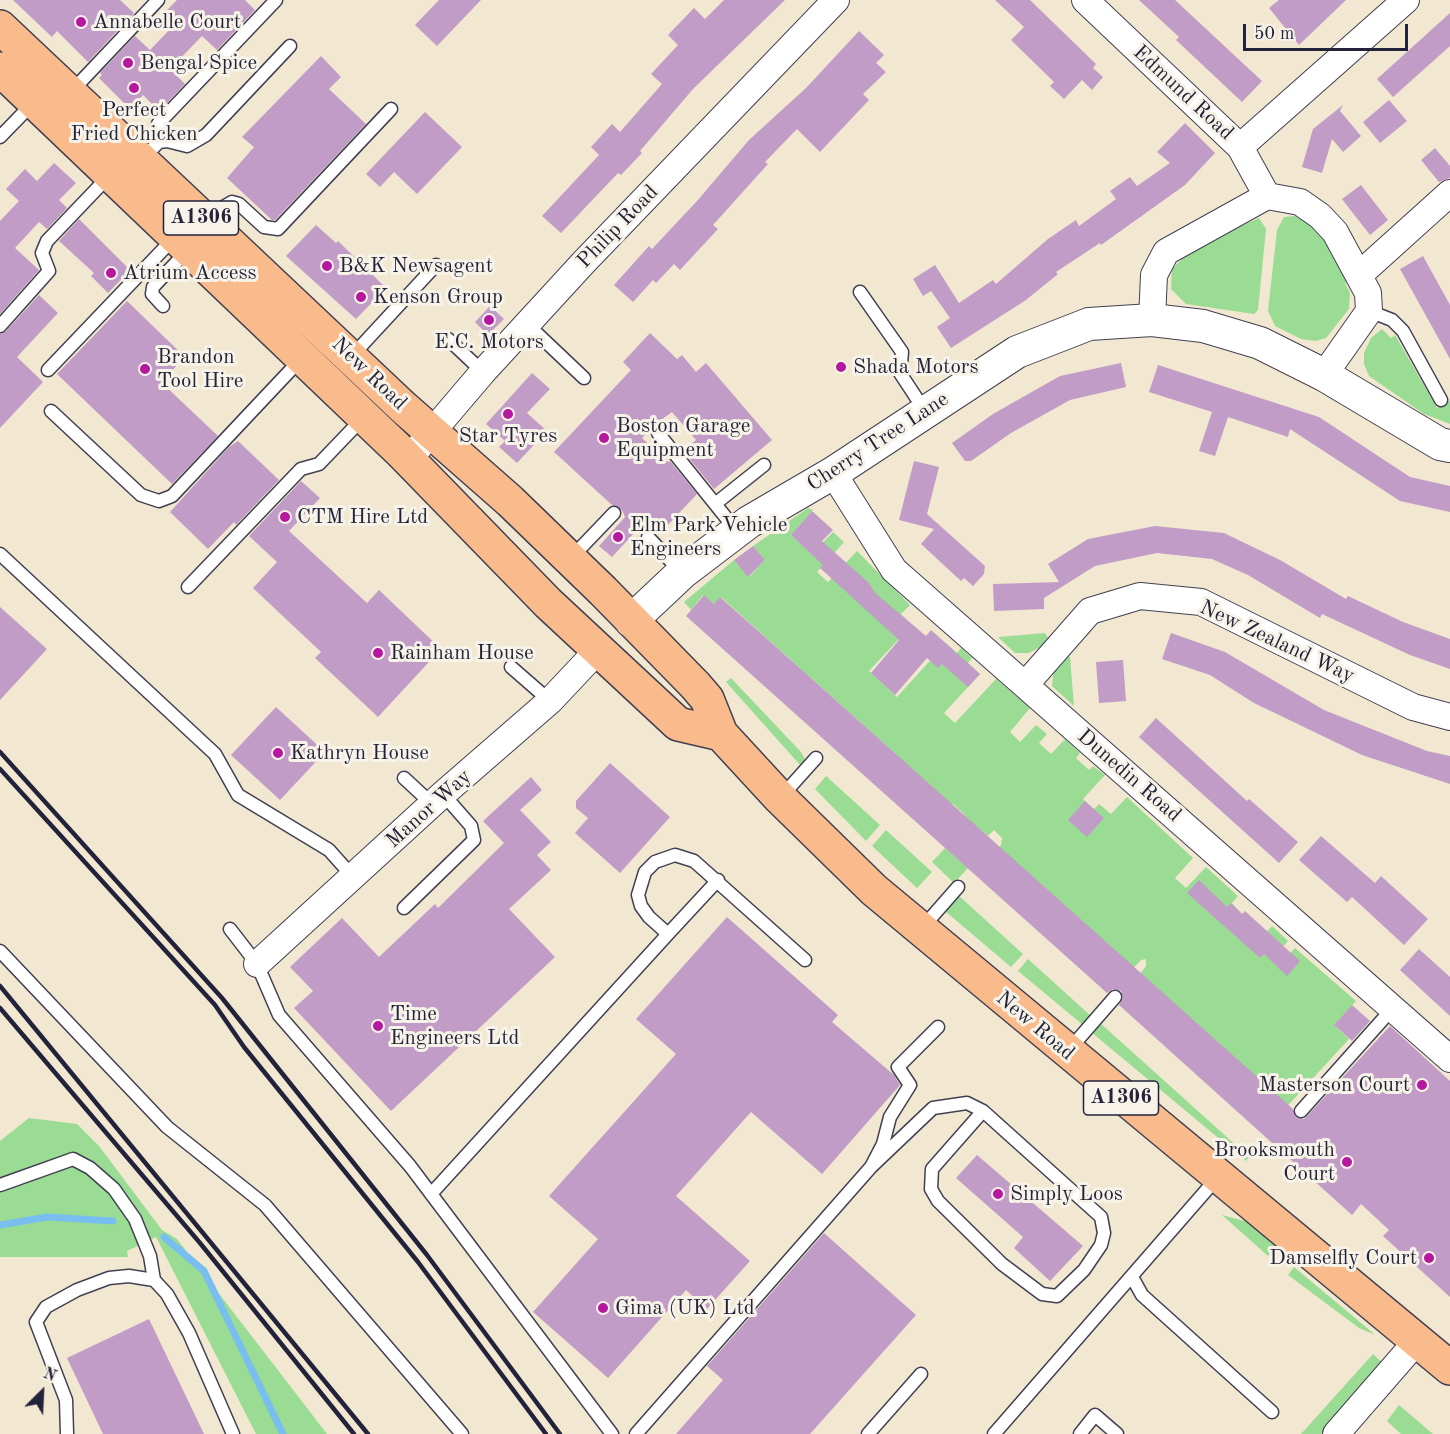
<!DOCTYPE html>
<style>
body{margin:0}
#map{position:relative;width:1450px;height:1434px;overflow:hidden;background:#f2e8d1;font-family:"Old Standard TT",serif}
canvas{display:block}
.north{position:absolute;left:12px;top:1362px;width:60px;height:60px;-webkit-text-stroke:4px #f7f3e8;paint-order:stroke;rotate:24deg;font-size:16px;font-weight:700;line-height:24px;text-align:center;color:#22223b}
.north::after{content:'';display:block;margin:auto;width:21px;height:27px;background:#22223b;clip-path:polygon(50% 0,100% 100%,50% 72%,0 100%)}
.scale{position:absolute;left:1243px;top:24px;width:165px;height:27px;box-sizing:border-box;border:3px solid #22223b;border-top:0;padding-left:8px;font-size:18px;line-height:21px;white-space:nowrap;color:#22223b;-webkit-text-stroke:4px #f7f3e8;paint-order:stroke}
</style>
<div id="map">
<canvas width="1450" height="1434"></canvas>
<div class="north">N</div>
<div class="scale">50 m</div>
</div>
<script>
const context = document.querySelector('canvas').getContext('2d');
context.lineJoin = 'round';
function paint(path, color) {
  context.fillStyle = color;
  context.fill(path, 'evenodd');
}
function shape(rows) {
  const path = new Path2D();
  for (const r of rows) {
    path.moveTo(r[0], r[1]);
    for (let i = 2; i < r.length; i += 2) path.lineTo(r[i], r[i + 1]);
  }
  return path;
}
function strokePath(path, color, width, dash) {
  context.strokeStyle = color;
  context.lineWidth = width;
  context.lineCap = dash ? 'butt' : 'round';
  context.setLineDash(dash || []);
  context.stroke(path);
}
function drawText(font, color, halo, rows, align = 'center') {
  context.font = font + ' "Old Standard TT",serif';
  context.lineWidth = 6;
  context.setLineDash([]);
  context.textBaseline = 'middle';
  context.strokeStyle = halo;
  context.fillStyle = color;
  for (const [text, x, y, turn = 0] of rows) {
    context.save();
    context.translate(x, y);
    context.rotate((+turn || 0) * Math.PI / 180);
    context.textAlign = isNaN(turn) ? turn : align;
    if (halo) context.strokeText(text, 0, 0);
    context.fillText(text, 0, 0);
    context.restore();
  }
}
const green = shape([
 [1295,216,1321,231,1350,280,1345,283,1350,293,1349,309,1326,338,1316,341,1301,339,1275,326,1268,311,1277,230,1284,217],
 [1259,218,1266,229,1258,310,1254,314,1186,304,1171,289,1172,269,1183,258,1181,253],
 [1382,329,1391,338,1395,335,1437,408,1450,401,1450,424,1424,414,1369,376,1364,364,1364,353,1371,338],
 [808,508,813,510,791,535,812,554,833,532,844,542,817,572,828,582,857,551,910,605,901,614,912,625,869,671,897,697,946,643,957,653,961,648,972,658,968,663,980,674,944,713,955,723,996,679,1030,708,1010,732,1020,742,1036,725,1047,734,1039,743,1051,754,1065,739,1080,753,1076,758,1089,770,1093,766,1105,775,1083,799,1085,801,1094,809,1099,804,1111,814,1127,797,1193,858,1175,878,1186,888,1206,867,1238,896,1232,903,1242,914,1253,947,1272,926,1288,941,1272,959,1279,965,1295,948,1356,1001,1334,1025,1349,1039,1281,1113,1134,982,1146,966,1146,959,1141,960,1127,975,992,854,1001,845,1002,838,994,830,988,836,975,825,968,832,959,824,965,815,953,804,945,812,891,764,898,756,810,677,803,685,793,676,800,668,721,597,714,604,703,595,691,610,684,602,734,560,749,577,765,560,753,546],
 [1045,633,1048,638,1042,646,1029,653,1015,653,998,637],
 [1062,656,1070,657,1074,706,1052,686,1054,668],
 [731,678,801,752,806,761,801,766,726,682],
 [826,776,880,825,866,841,815,789],
 [886,830,932,872,917,888,872,846],
 [945,848,968,868,954,883,932,862],
 [958,895,1023,954,1011,967,945,911],
 [1028,959,1091,1016,1083,1025,1018,971],
 [1099,1022,1249,1157,1246,1161,1091,1032],
 [29,1118,77,1124,99,1146,162,1230,177,1239,327,1434,256,1434,156,1237,127,1251,128,1257,0,1257,0,1141],
 [1222,1215,1248,1222,1277,1245,1268,1256],
 [1294,1267,1373,1333,1373,1334,1359,1328,1288,1275],
 [1373,1354,1383,1363,1321,1434,1301,1434],
 [1399,1405,1433,1434,1401,1434,1387,1421]
]);
const stream = shape([
 [0,1225,47,1217,113,1221],
 [164,1237,204,1271,283,1434]
]);
const building = shape([
 [13,0,120,0,134,13,88,62,57,31,52,37],
 [177,0,245,0,255,10,217,50,202,36,170,69,185,84,159,111,143,95,130,109,99,78,102,75,100,73,135,36,150,50,176,23,165,12],
 [439,0,481,0,437,46,415,25],
 [724,0,785,0,693,89,640,151,642,153,621,175,618,173,561,233,542,216,599,155,591,147,612,124,620,132,662,84,651,74,678,45,668,35,694,8,705,19],
 [995,0,1030,0,1096,64,1093,68,1103,77,1092,90,1082,80,1064,99,1050,86,1054,82,1011,40,1024,27],
 [1139,0,1175,0,1262,81,1242,102,1176,40,1179,37],
 [1279,0,1346,0,1299,45,1269,8],
 [1450,13,1450,46,1393,97,1377,79],
 [859,31,884,55,876,63,886,72,863,94,869,100,820,152,797,129,765,162,768,164,713,225,718,229,692,257,680,270,674,264,656,283,653,280,633,302,614,285,649,246,652,249,697,201,749,140,806,88],
 [321,56,341,77,329,89,366,124,275,220,272,220,227,178,254,147,242,137],
 [1389,100,1407,121,1380,143,1363,122],
 [1343,105,1340,111,1361,136,1343,152,1332,139,1322,173,1302,167,1313,129],
 [425,112,462,147,417,194,394,172,380,187,366,174],
 [1185,123,1215,153,1185,185,1101,245,1100,243,1056,272,1058,274,1026,300,951,348,937,327,950,318,931,291,923,296,913,279,935,265,959,303,993,280,996,284,1048,239,1076,220,1079,226,1116,199,1110,191,1130,177,1137,186,1170,163,1157,152],
 [1435,148,1450,166,1450,178,1439,182,1421,160],
 [54,163,76,183,59,200,67,208,47,229,39,222,15,248,39,270,0,314,0,221,19,201,6,189,25,169,37,181],
 [1361,185,1388,220,1370,235,1342,199],
 [79,219,130,270,108,293,91,276,94,273,59,241],
 [316,225,336,243,338,241,386,288,356,319,286,256],
 [1423,256,1450,305,1450,359,1400,269],
 [39,295,58,313,17,357,43,382,0,428,0,334,6,331],
 [127,301,185,357,161,382,218,436,172,484,57,374],
 [490,306,504,319,488,335,475,322],
 [650,333,677,359,682,355,696,372,706,363,772,440,714,489,683,451,696,440,672,412,653,426,642,438,668,462,670,461,697,494,664,529,650,516,612,557,599,546,625,517,622,510,612,505,554,452,631,370,623,362],
 [1121,363,1126,387,1070,400,1011,433,971,461,965,461,952,443,993,414,1060,376],
 [1158,365,1319,417,1410,477,1450,486,1450,512,1400,501,1290,429,1288,437,1228,417,1215,456,1199,451,1212,412,1149,392],
 [532,373,550,389,527,413,547,431,517,463,499,447,505,441,486,424],
 [238,441,279,480,236,525,234,522,208,549,170,512,229,447],
 [914,461,939,467,927,514,985,566,984,574,973,586,964,578,961,581,921,544,934,529,899,520],
 [301,481,320,498,289,531,367,603,379,590,441,649,378,717,315,658,321,652,253,588,277,562,249,536],
 [812,511,833,530,822,541,869,583,875,593,926,636,931,630,980,674,968,687,942,664,938,668,927,658,895,695,871,673,899,640,820,568,823,565,791,535],
 [1155,526,1224,533,1280,560,1346,599,1348,596,1403,622,1450,639,1450,669,1410,655,1322,614,1320,618,1248,575,1212,559,1157,553,1095,566,1044,598,1044,609,994,611,993,584,1059,582,1048,564,1088,539],
 [753,546,765,560,748,577,734,560],
 [704,595,714,604,720,597,755,628,1293,1109,1296,1117,1304,1119,1307,1116,1390,1026,1450,1081,1450,1297,1383,1236,1389,1230,1361,1204,1352,1215,1119,1005,1123,998,1121,991,1113,989,1107,993,686,616],
 [0,607,47,649,0,700],
 [1171,633,1225,652,1324,710,1427,751,1450,756,1450,784,1362,755,1254,703,1210,675,1162,659],
 [1123,660,1126,701,1099,703,1096,662],
 [276,707,325,752,280,800,231,755],
 [1156,718,1247,801,1249,799,1298,842,1279,863,1139,737],
 [610,763,670,817,620,873,575,833,588,818,576,808,576,801],
 [531,777,542,790,520,810,551,842,537,855,551,870,509,909,555,957,391,1111,294,1008,313,991,290,967,342,918,379,957,435,904,438,908,504,843,483,821],
 [1085,801,1104,818,1087,837,1068,820],
 [1321,836,1375,883,1381,876,1428,919,1404,945,1352,897,1347,902,1299,860],
 [1199,880,1227,907,1231,903,1242,914,1245,911,1300,961,1287,976,1264,954,1260,958,1187,893],
 [727,917,838,1015,832,1022,894,1075,900,1085,822,1174,751,1112,676,1196,750,1261,707,1309,686,1290,608,1378,533,1312,598,1239,549,1196,676,1054,636,1019],
 [1419,949,1450,977,1450,1016,1400,970],
 [1352,1005,1370,1021,1352,1041,1334,1025],
 [977,1155,1083,1246,1050,1281,1014,1248,1023,1237,956,1178],
 [824,1233,916,1315,810,1434,676,1434,723,1380,707,1366],
 [149,1319,204,1434,103,1434,67,1358]
]);
const service = shape([
 [70,93,158,0],
 [0,137,34,102],
 [159,142,158,124,276,0],
 [141,160,159,142,167,141,187,146,206,135,290,46],
 [208,223,220,209,232,202,239,204,264,227,278,229,391,109],
 [860,292,902,352,900,373,925,411],
 [163,306,152,294,153,287,188,250],
 [1369,311,1392,320,1403,331,1441,400],
 [527,324,584,378],
 [0,326,49,271,42,253,47,241,110,175],
 [448,339,483,372],
 [351,357,436,265],
 [48,370,175,237],
 [51,411,141,495,159,501,172,496,301,359],
 [658,433,736,530],
 [715,504,764,465],
 [648,537,682,573],
 [0,554,215,754,238,795,329,850,354,878],
 [571,558,614,513],
 [188,587,301,469,319,464,363,418],
 [511,667,550,701],
 [404,778,432,804],
 [781,797,816,758],
 [404,908,474,840,471,826,443,794],
 [922,928,958,887],
 [230,929,257,964,279,1015,410,1166,612,1434],
 [668,934,718,880],
 [0,951,167,1127,265,1205,462,1434],
 [1068,1051,1115,997],
 [1301,1111,1393,1008],
 [871,1167,933,1108,967,1103,983,1111,1101,1217,1104,1233,1101,1245,1084,1270,1057,1296,1042,1294,1002,1264,938,1201,931,1189,932,1169,983,1111],
 [0,1185,73,1159,90,1168,114,1189,135,1219,150,1256,154,1280],
 [431,1194,668,934,649,917,641,906,638,895,645,872,655,862,675,855,694,861,805,960],
 [1132,1277,1142,1295,1272,1412],
 [67,1434,66,1400,36,1322,46,1307,77,1290,109,1278,129,1276,154,1280,167,1294,189,1333,233,1434],
 [636,1434,871,1167,883,1144,890,1117,910,1085,898,1067,938,1027],
 [868,1434,921,1374],
 [994,1434,1217,1178],
 [1080,1434,1095,1415,1117,1434]
]);
const minor = shape([
 [1085,0,1240,147,1267,196],
 [1240,147,1406,0],
 [1359,275,1450,193],
 [1152,320,1154,275,1166,252,1267,196,1300,202,1320,216,1335,232,1368,293,1369,311,1324,375],
 [408,460,483,372,584,262,836,0],
 [833,473,894,570,1450,1059],
 [1025,685,1090,611,1140,596,1201,602,1413,707,1450,717],
 [257,964,443,794,550,701,598,650],
 [1336,1434,1416,1342]
]);
const tertiary = shape([
 [631,621,682,573,749,522,833,473,1017,352,1089,324,1152,320,1203,326,1260,343,1324,375,1440,444,1450,446]
]);
const primary = shape([
 [0,27,403,407,510,501,603,591,695,685,707,699,721,734,780,798,874,890,1450,1368],
 [0,69,401,452,548,603,678,724,721,734]
]);
const rail = shape([
 [0,752,222,998,427,1255,560,1434],
 [0,769,215,1005,244,1047,418,1262,546,1434],
 [0,986,368,1434],
 [0,1008,200,1243,354,1434]
]);
const markers = [
 [81,22,6,"#b5179e"],
 [128,63,6,"#b5179e"],
 [134,88,6,"#b5179e"],
 [327,266,6,"#b5179e"],
 [111,273,6,"#b5179e"],
 [361,297,6,"#b5179e"],
 [489,320,6,"#b5179e"],
 [841,367,6,"#b5179e"],
 [145,369,6,"#b5179e"],
 [508,414,6,"#b5179e"],
 [604,438,6,"#b5179e"],
 [285,517,6,"#b5179e"],
 [618,537,6,"#b5179e"],
 [378,653,6,"#b5179e"],
 [278,753,6,"#b5179e"],
 [378,1026,6,"#b5179e"],
 [1422,1085,6,"#b5179e"],
 [1347,1162,6,"#b5179e"],
 [998,1194,6,"#b5179e"],
 [1429,1258,6,"#b5179e"],
 [603,1308,6,"#b5179e"]
];
const shields = [
 [201,218,75],
 [1121,1098,75]
];
const shieldNames = [
 ["A1306",201,218],
 ["A1306",1121,1098]
];
const poiNames = [
 ["Annabelle Court",93,22],
 ["Bengal Spice",140,63],
 ["Perfect",134,110,"center"],
 ["Fried Chicken",134,134,"center"],
 ["B&K Newsagent",339,266],
 ["Atrium Access",123,273],
 ["Kenson Group",373,297],
 ["E.C. Motors",489,342,"center"],
 ["Brandon",157,357],
 ["Tool Hire",157,381],
 ["Shada Motors",853,367],
 ["Boston Garage",616,426],
 ["Equipment",616,450],
 ["Star Tyres",508,436,"center"],
 ["CTM Hire Ltd",297,517],
 ["Elm Park Vehicle",630,525],
 ["Engineers",630,549],
 ["Rainham House",390,653],
 ["Kathryn House",290,753],
 ["Time",390,1014],
 ["Engineers Ltd",390,1038],
 ["Masterson Court",1410,1085,"right"],
 ["Brooksmouth",1335,1150,"right"],
 ["Court",1335,1174,"right"],
 ["Simply Loos",1010,1194],
 ["Damselfly Court",1417,1258,"right"],
 ["Gima (UK) Ltd",615,1308]
];
const streetNames = [
 ["Edmund Road",1183,93,43],
 ["Philip Road",618,227,-46],
 ["New Road",369,374,44],
 ["Cherry Tree Lane",878,442,-33],
 ["New Zealand Way",1277,642,25],
 ["Dunedin Road",1129,776,41],
 ["Manor Way",429,809,-42],
 ["New Road",1035,1026,40]
];
paint(green, '#9adc93');
strokePath(stream, '#78bff0', 7);
paint(building, '#c19cc6');
strokePath(service, '#414052', 15);
strokePath(minor, '#414052', 28);
strokePath(tertiary, '#414052', 34);
strokePath(primary, '#414052', 36);
strokePath(service, '#fff', 12);
strokePath(minor, '#fff', 26);
strokePath(tertiary, '#fff', 32);
strokePath(primary, '#fabb8c', 33);
strokePath(rail, '#22223b', 4.5);
for (const [x, y, r, color] of markers) {
  const dot = new Path2D();
  dot.arc(x, y, r, 0, 2 * Math.PI);
  context.fillStyle = color;
  context.fill(dot);
  strokePath(dot, '#f7f3e8', 2);
}
for (const [x, y, w] of shields) {
  const box = new Path2D();
  box.roundRect(x - w / 2, y - 17, w, 34, 4.5);
  context.fillStyle = '#f7f3e8';
  context.fill(box);
  strokePath(box, '#22223b', 1.5);
}
drawText('bold 20px', '#22223b', null, shieldNames);
drawText('21px', '#22223b', '#f7f3e8', poiNames, 'left');
drawText('21px', '#22223b', '#f7f3e8', streetNames);
</script>
